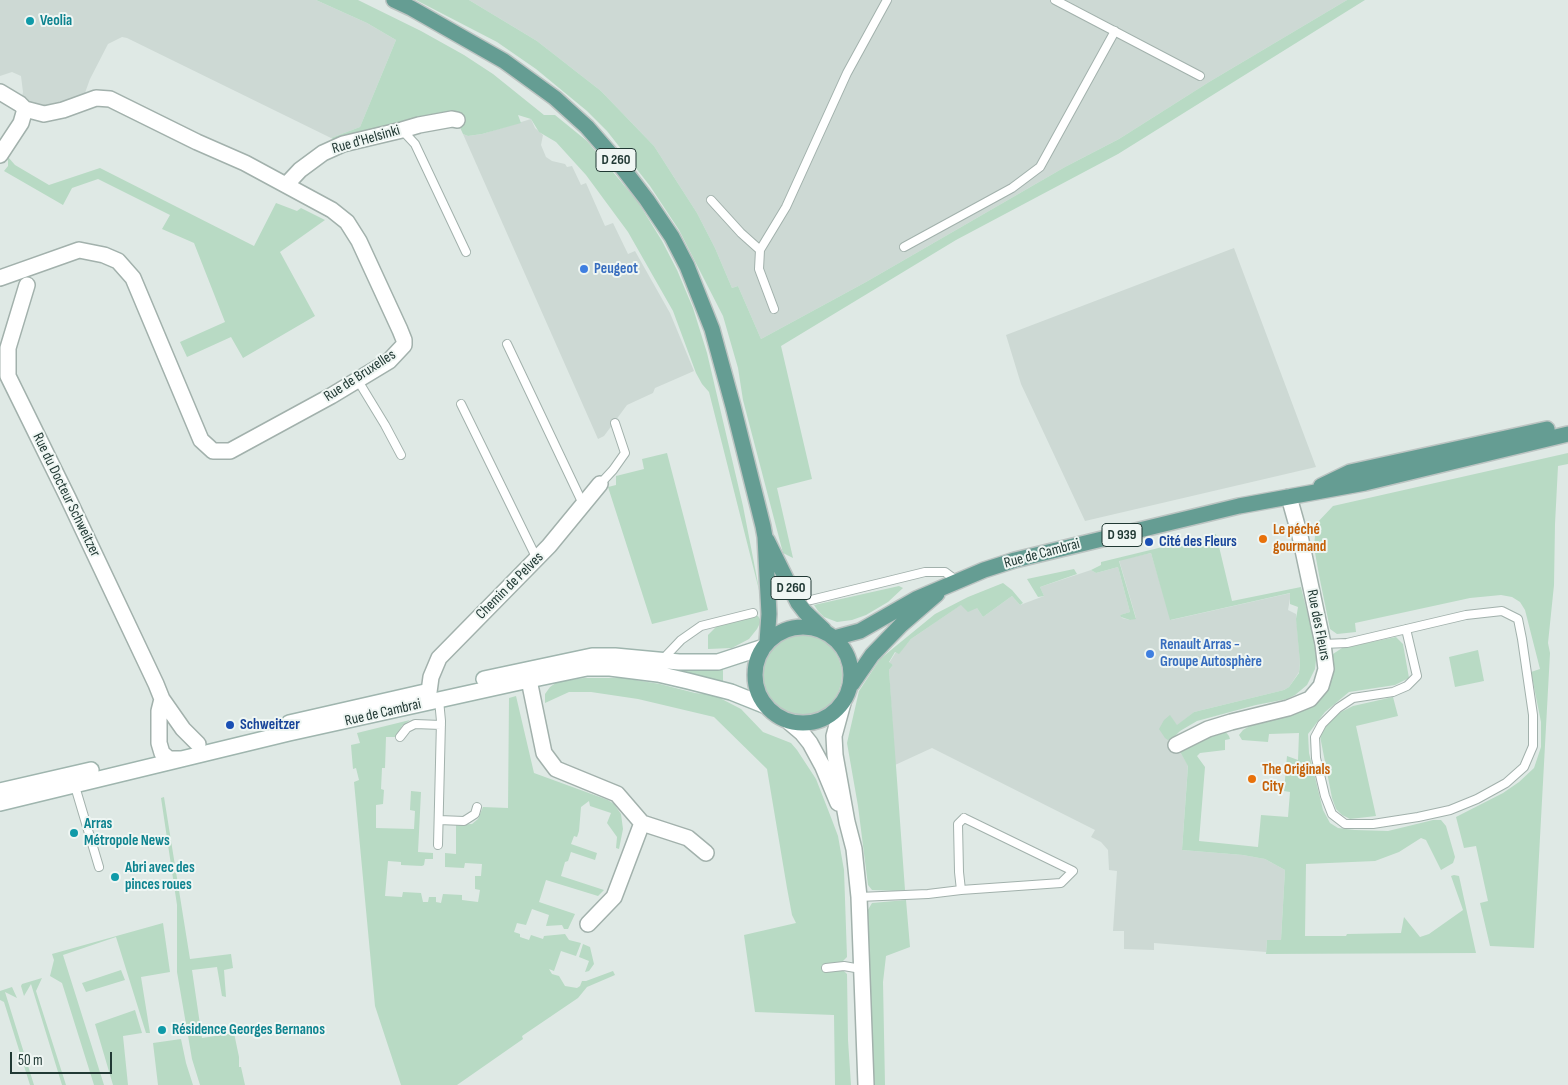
<!DOCTYPE html>
<meta charset="utf-8">
<style>
body{margin:0}
#map{position:relative;width:1568px;height:1085px;overflow:hidden;background:#dfe9e5;font-family:"Sofia Sans Condensed",sans-serif}
canvas{display:block}
.scale{position:absolute;left:10px;top:1052px;width:102px;height:22px;box-sizing:border-box;border:2px solid #213934;border-top:0;padding-left:6px;font-size:15px;line-height:18px;white-space:nowrap;color:#213934;-webkit-text-stroke:4px #eff6f3;paint-order:stroke}
</style>
<div id="map">
<canvas width="1568" height="1085"></canvas>
<div class="scale">50 m</div>
</div>
<script>
const context = document.querySelector('canvas').getContext('2d');
context.lineJoin = 'round';
function paint(path, color) {
  context.fillStyle = color;
  context.fill(path, 'evenodd');
}
function shape(rows) {
  const path = new Path2D();
  for (const r of rows) {
    if (r.length === 3) {
      path.moveTo(r[0] + r[2], r[1]);
      path.arc(r[0], r[1], r[2], 0, 2 * Math.PI);
      continue;
    }
    path.moveTo(r[0], r[1]);
    for (let i = 2; i < r.length; i += 2) path.lineTo(r[i], r[i + 1]);
  }
  return path;
}
function strokePath(path, color, width, dash) {
  context.strokeStyle = color;
  context.lineWidth = width;
  context.lineCap = dash ? 'butt' : 'round';
  context.setLineDash(dash || []);
  context.stroke(path);
}
function drawText(font, color, halo, rows, align = 'center') {
  context.font = font + ' "Sofia Sans Condensed",sans-serif';
  context.lineWidth = 4;
  context.setLineDash([]);
  context.textBaseline = 'middle';
  context.strokeStyle = halo;
  context.fillStyle = color;
  for (const [text, x, y, turn = 0] of rows) {
    context.save();
    context.translate(x, y);
    context.rotate((+turn || 0) * Math.PI / 180);
    context.textAlign = isNaN(turn) ? turn : align;
    if (halo) context.strokeText(text, 0, 0);
    context.fillText(text, 0, 0);
    context.restore();
  }
}
const built = shape([
 [0,0,316,0,367,23,396,40,360,127,331,138,127,38,122,37,108,44,90,79,81,104,63,110,20,104,23,92,21,76,12,72,0,76],
 [469,0,1347,0,1209,82,1119,139,1065,167,866,282,761,339,738,286,732,288,715,248,697,213,654,146,601,91,537,41],
 [531,119,535,128,543,135,541,145,546,157,552,161,565,164,567,167,572,166,581,185,586,183,605,226,613,223,628,254,635,251,670,313,694,371,655,388,653,393,627,405,604,436,598,439,463,134,468,136,482,134],
 [1234,248,1316,467,1085,521,1021,384,1006,335],
 [1151,553,1171,620,1291,593,1288,610,1296,614,1300,663,1299,672,1289,687,1284,690,1194,712,1177,726,1170,716,1172,739,1188,765,1182,850,1243,855,1265,859,1285,870,1281,940,1267,940,1266,952,1154,943,1154,950,1124,949,1124,931,1113,931,1117,871,1109,870,1108,850,1101,842,1091,837,1095,830,932,748,895,765,889,670,893,665,889,663,896,652,899,653,911,639,962,604,977,608,983,617,1012,596,1020,605,1044,596,1040,587,1091,570,1096,573,1118,567,1130,612,1120,615,1122,618,1130,620,1136,618,1119,560]
]);
const green = shape([
 [316,0,358,0,421,31,464,55,493,74,544,115,555,115,587,141,638,202,662,241,677,270,693,308,707,353,743,506,760,594,709,392,702,384,696,373,673,311,628,232,586,175,556,142,539,132,531,119,518,115,521,123,482,134,468,136,463,134,457,121,343,144,331,138,360,127,396,40,367,23],
 [416,0,469,0,537,41,601,91,654,146,697,213,715,248,732,288,738,286,761,339,866,282,1065,167,1119,139,1209,82,1347,0,1365,0,1118,154,956,240,781,346,812,479,777,488,793,558,783,553,743,400,738,368,723,316,679,230,650,186,607,131,587,111,536,69,497,42],
 [8,157,15,165,49,185,100,168,254,246,276,203,297,211,301,208,325,220,280,252,315,316,243,358,231,337,187,357,180,342,225,322,194,243,162,229,170,215,98,179,72,188,63,205,4,171,8,166],
 [667,453,708,610,652,624,608,487,616,485,616,476,644,469,642,459],
 [1568,453,1568,464,1558,466,1555,524,1554,585,1548,643,1550,653,1534,948,1490,946,1480,903,1488,901,1476,846,1464,848,1456,817,1503,793,1519,782,1534,768,1541,747,1541,722,1531,672,1540,669,1525,610,1520,602,1512,597,1501,595,1470,598,1355,623,1356,632,1337,634,1330,629,1319,575,1314,547,1316,524,1333,506],
 [1216,534,1232,601,1301,587,1317,652,1315,669,1307,685,1295,695,1287,699,1256,705,1197,721,1180,731,1172,739,1168,740,1165,738,1159,729,1164,720,1170,715,1177,725,1194,712,1284,690,1289,687,1299,673,1300,663,1296,619,1298,607,1290,604,1290,593,1170,620,1151,553,1119,561,1136,619,1130,620,1121,617,1120,615,1130,612,1118,567,1096,573,1091,570,1101,565,1101,562],
 [1074,569,1077,574,1040,587,1044,596,1038,597,1027,579],
 [1003,583,1012,590,1023,603,1020,605,1012,596,983,617,977,608,968,612,961,605,911,639,899,654,895,652,889,662,893,665,889,670,905,890,897,891,872,890,868,885,858,806,847,743,859,691,880,659,935,614,968,597],
 [899,586,903,588,888,602,866,615,852,620,837,622,824,617,818,611,814,605],
 [753,613,758,616,761,621,757,629,749,639,732,648,708,649,708,635,716,627,727,619],
 [801,675,41],
 [1396,637,1403,644,1409,678,1395,685,1349,692,1325,712,1308,734,1309,753,1323,810,1330,823,1338,828,1355,830,1388,831,1433,820,1441,820,1446,826,1455,857,1453,863,1441,870,1426,840,1421,838,1399,852,1375,861,1306,864,1305,936,1346,936,1347,934,1401,933,1404,917,1420,937,1429,934,1463,910,1451,876,1454,875,1459,876,1476,953,1266,954,1267,940,1281,940,1285,870,1265,859,1243,855,1182,850,1188,766,1179,750,1224,730,1229,736,1230,739,1225,740,1225,750,1200,753,1197,756,1205,767,1199,841,1258,847,1261,815,1288,817,1290,792,1284,791,1287,756,1298,760,1299,733,1269,734,1268,742,1242,740,1239,735,1243,730,1255,723,1298,712,1309,704,1329,676,1333,664,1333,654,1342,648],
 [1478,650,1484,681,1455,687,1449,657],
 [649,666,723,667,723,684,716,680],
 [584,678,623,678,660,684,695,693,714,695,741,709,763,732,791,743,797,750,816,779,832,820,838,836,844,870,847,957,843,961,842,969,847,974,848,1040,851,1085,835,1085,834,1015,755,1012,744,935,796,923,792,915,787,888,767,769,714,717,638,699,591,692,569,692,545,703,545,694,550,687,557,682],
 [516,696,534,773,608,800,614,804,621,814,623,829,619,849,616,848,617,837,607,823,611,813,590,806,589,801,581,807,579,831,577,837,574,836,571,844,597,853,595,860,571,852,568,861,565,862,561,876,604,890,598,896,546,880,539,902,575,914,568,929,564,929,562,925,546,926,549,915,532,909,526,925,517,923,514,932,520,934,520,937,529,940,531,935,543,939,544,936,565,934,569,940,581,943,576,956,561,951,554,971,549,969,552,974,559,976,565,986,577,988,580,986,582,981,586,981,613,971,615,975,587,987,578,998,522,1036,523,1039,457,1085,401,1085,375,1006,354,782,359,780,356,768,353,769,351,745,360,743,357,733,410,720,402,726,396,737,386,737,385,768,382,768,381,789,384,790,383,804,376,805,376,828,414,829,415,811,410,810,411,791,421,792,418,852,433,853,433,859,425,859,424,865,422,866,401,865,401,862,388,861,385,896,402,897,403,892,421,893,423,902,428,902,429,897,436,897,436,902,441,903,443,894,462,895,462,900,478,902,480,890,475,889,475,876,481,876,482,864,465,863,464,868,445,867,445,853,456,854,456,825,472,824,478,819,483,807,508,808,509,698],
 [1393,697,1398,716,1356,726,1376,816,1350,819,1342,815,1336,809,1332,798,1320,736,1327,724,1337,714,1353,706],
 [164,797,190,959,231,954,233,968,224,970,226,997,222,996,217,967,192,970,202,1038,234,1033,239,1057,239,1067,241,1067,245,1085,200,1085,192,1059,177,972,177,905,161,798],
 [906,900,910,947,886,956,883,982,885,1085,873,1085,866,913,872,903],
 [163,923,170,972,141,977,150,1033,146,1033,116,937,63,955,104,1085,94,1085,62,983,50,976,54,960,52,954],
 [583,944,590,947,594,964,589,971,585,972,589,961,579,957],
 [121,970,125,980,86,992,82,983],
 [42,978,36,991,66,1085,62,1085,31,984,24,996,21,986,22,984],
 [12,987,17,998,5,992,34,1085,30,1085,4,1002,0,1000,0,991],
 [135,1010,142,1033,123,1036,128,1085,113,1085,95,1024],
 [181,1039,186,1063,193,1085,158,1085,153,1043]
]);
const service = shape([
 [1055,0,1200,76],
 [402,130,415,144,466,252],
 [711,200,741,233,760,250],
 [904,247,1012,188,1040,167,1115,31],
 [774,309,759,269,760,250,786,207,847,73,887,0],
 [507,344,583,504],
 [357,379,385,425,401,455],
 [461,404,537,559],
 [600,484,613,470,625,453,615,423],
 [811,600,925,572,945,572,957,581],
 [1323,644,1347,643,1466,615,1502,611,1518,619,1522,639,1533,715,1533,746,1524,767,1506,783,1477,799,1450,810,1418,817,1373,824,1345,824,1332,814,1325,796,1316,758,1315,737,1322,724,1338,708,1353,698,1393,692,1407,686,1417,676,1406,629],
 [662,660,681,640,701,626,753,613],
 [400,737,407,728,415,724,441,725],
 [74,783,99,867],
 [964,818,1073,871,1061,883,961,890,959,872,958,824,964,818],
 [439,820,464,821,475,814,477,807],
 [438,845,441,721,439,700],
 [859,897,928,894,961,890],
 [826,968,844,966,861,969]
]);
const minor = shape([
 [0,92,20,104,25,109,44,114,63,110,96,98,110,99,197,142,245,163,332,210,347,222,359,241,400,330,404,340,404,345,389,361,331,396,230,451,213,451,201,440,133,278,118,261,104,255,79,250,0,278],
 [0,155,21,123,25,109],
 [286,185,300,170,323,153,343,144,402,130,419,125,452,119,457,120],
 [27,285,8,348,8,376,68,498,156,684,162,699,183,729,198,744],
 [529,680,544,753,556,769,617,794,642,823,688,838,706,853],
 [429,692,431,677,439,658,549,546,600,484],
 [162,699,159,711,159,743,162,753,169,759,179,759],
 [843,703,834,736,835,755,847,822,854,849,859,897,866,1085],
 [789,722,802,733,810,743,823,767,838,803],
 [1176,745,1208,729,1231,722,1288,708,1310,699,1321,686,1326,669,1323,644,1300,536,1289,497],
 [588,924,614,897,642,823]
]);
const secondary = shape([
 [484,679,592,656,615,656,679,662,718,662,764,647],
 [289,723,425,692],
 [0,791,91,770],
 [0,803,289,733,529,680,587,668,610,668,658,674,688,681,731,692,766,706]
]);
const primary = shape([
 [394,0,411,8,504,61,555,98,587,127,621,166,647,200,672,237,687,266,712,329,733,406,763,526,765,537,769,614,767,642],
 [1321,486,1350,472,1547,429],
 [767,540,798,603,805,612,824,630],
 [803,675,48],
 [834,638,860,631,916,599,984,570,1015,560,1239,506,1365,483,1568,434],
 [852,684,872,655,901,625,937,594]
]);
const markers = [
 [30,21,5,"#0f9aa8"],
 [584,269,5,"#3f7fe0"],
 [1263,539,5,"#e8710a"],
 [1149,542,5,"#1a4fb4"],
 [1150,654,5,"#3f7fe0"],
 [230,725,5,"#1a4fb4"],
 [1252,779,5,"#e8710a"],
 [74,833,5,"#0f9aa8"],
 [115,877,5,"#0f9aa8"],
 [162,1030,5,"#0f9aa8"]
];
const shields = [
 [616,160,40],
 [1122,535,40],
 [791,588,40]
];
const shieldNames = [
 ["D 260",616,160],
 ["D 939",1122,535],
 ["D 260",791,588]
];
const cultureNames = [
 ["Veolia",40,21],
 ["Arras",84,824],
 ["Métropole News",84,841],
 ["Abri avec des",125,868],
 ["pinces roues",125,885],
 ["Résidence Georges Bernanos",172,1030]
];
const streetNames = [
 ["Rue d'Helsinki",366,140,-16],
 ["Rue de Bruxelles",360,376,-33],
 ["Rue du Docteur Schweitzer",66,495,64],
 ["Rue de Cambrai",1042,554,-15],
 ["Chemin de Pelves",510,586,-45],
 ["Rue des Fleurs",1318,625,79],
 ["Rue de Cambrai",383,713,-13]
];
const shopNames = [
 ["Peugeot",594,269],
 ["Renault Arras -",1160,645],
 ["Groupe Autosphère",1160,662]
];
const foodNames = [
 ["Le péché",1273,530],
 ["gourmand",1273,547],
 ["The Originals",1262,770],
 ["City",1262,787]
];
const transitNames = [
 ["Cité des Fleurs",1159,542],
 ["Schweitzer",240,725]
];
paint(built, '#cdd9d4');
paint(green, '#b8dac4');
strokePath(service, '#a2b1ac', 10);
strokePath(minor, '#a2b1ac', 18);
strokePath(secondary, '#9fb5ae', 18);
strokePath(primary, '#bcc4c2', 18);
strokePath(service, '#fff', 8);
strokePath(minor, '#fff', 15);
strokePath(secondary, '#fff', 15);
strokePath(primary, '#659d93', 15);
for (const [x, y, r, color] of markers) {
  const dot = new Path2D();
  dot.arc(x, y, r, 0, 2 * Math.PI);
  context.fillStyle = color;
  context.fill(dot);
  strokePath(dot, '#eff6f3', 2);
}
for (const [x, y, w] of shields) {
  const box = new Path2D();
  box.roundRect(x - w / 2, y - 11.5, w, 23, 4);
  context.fillStyle = '#eff6f3';
  context.fill(box);
  strokePath(box, '#213934', 1);
}
drawText('bold 14px', '#213934', null, shieldNames);
drawText('bold 15px', '#0d838f', '#eff6f3', cultureNames, 'left');
drawText('15px', '#213934', '#eff6f3', streetNames);
drawText('bold 15px', '#366cbe', '#eff6f3', shopNames, 'left');
drawText('bold 15px', '#c56008', '#eff6f3', foodNames, 'left');
drawText('bold 15px', '#164399', '#eff6f3', transitNames, 'left');
</script>
